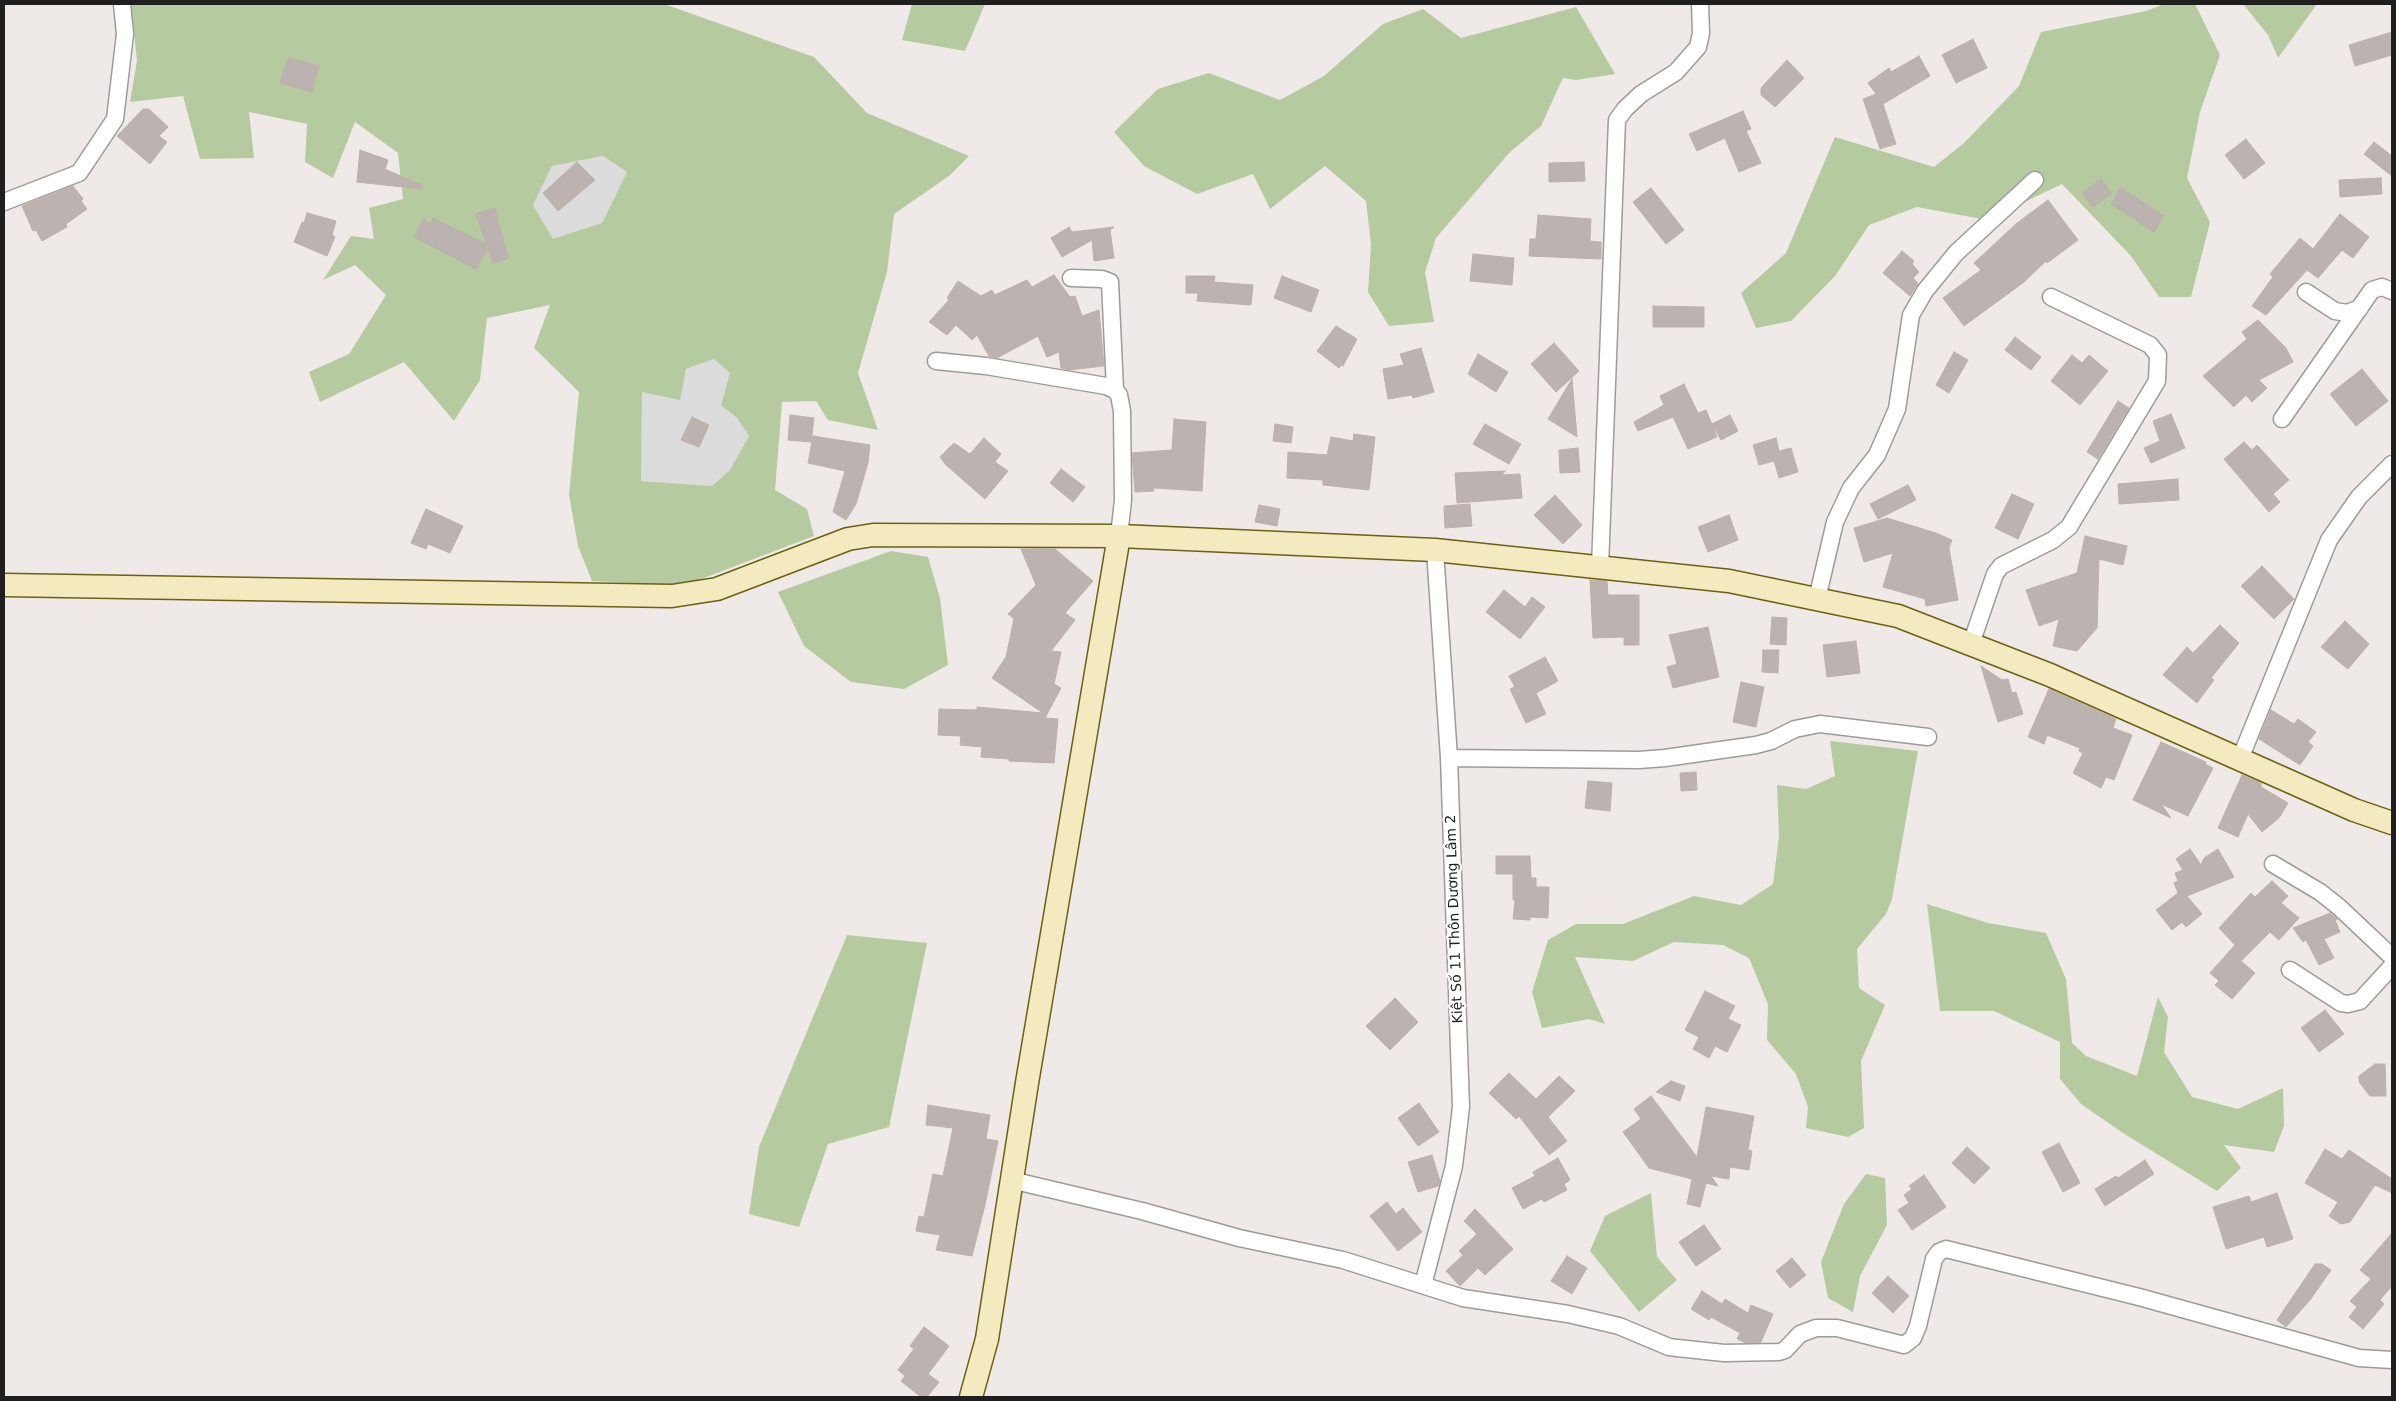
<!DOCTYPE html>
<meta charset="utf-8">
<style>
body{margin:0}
#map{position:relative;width:2396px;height:1401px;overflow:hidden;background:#efeae7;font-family:"DejaVu Sans",sans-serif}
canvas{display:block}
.frame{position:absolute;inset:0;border:5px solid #1f1f1f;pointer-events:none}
</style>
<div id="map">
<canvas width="2396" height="1401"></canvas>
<div class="frame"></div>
</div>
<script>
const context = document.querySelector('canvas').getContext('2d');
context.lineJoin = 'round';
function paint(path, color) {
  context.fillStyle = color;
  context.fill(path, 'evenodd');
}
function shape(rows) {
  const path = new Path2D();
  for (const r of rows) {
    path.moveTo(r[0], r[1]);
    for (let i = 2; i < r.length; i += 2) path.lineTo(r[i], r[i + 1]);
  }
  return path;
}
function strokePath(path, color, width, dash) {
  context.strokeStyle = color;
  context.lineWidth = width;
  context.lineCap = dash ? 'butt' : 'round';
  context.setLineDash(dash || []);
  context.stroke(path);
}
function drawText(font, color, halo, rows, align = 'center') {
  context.font = font + ' "DejaVu Sans",sans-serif';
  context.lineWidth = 4.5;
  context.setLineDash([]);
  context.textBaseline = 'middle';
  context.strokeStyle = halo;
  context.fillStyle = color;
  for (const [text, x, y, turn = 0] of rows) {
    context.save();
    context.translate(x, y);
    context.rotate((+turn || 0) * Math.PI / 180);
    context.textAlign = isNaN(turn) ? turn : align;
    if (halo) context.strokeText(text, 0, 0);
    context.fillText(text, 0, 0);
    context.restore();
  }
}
const residential = shape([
 [603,156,627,172,602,223,553,240,533,205,552,166],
 [714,359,730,373,721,405,737,418,749,436,730,470,712,486,641,481,642,392,686,369]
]);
const forest = shape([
 [131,4,664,4,814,57,867,113,969,156,949,176,894,214,887,272,858,373,878,430,828,420,816,401,782,402,775,490,807,509,814,536,683,586,592,581,578,546,569,495,579,392,534,348,550,305,487,318,480,380,454,421,404,362,320,402,309,372,349,354,386,295,355,265,323,280,351,236,374,239,369,208,403,199,398,153,355,122,333,178,305,162,307,124,249,112,254,158,200,159,183,96,130,102,137,61],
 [603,156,627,172,602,223,553,239,533,205,552,166],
 [714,359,730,373,721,405,737,418,749,436,730,470,712,486,641,481,642,392,680,400,686,369],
 [912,4,985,4,965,51,902,40],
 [2164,4,2195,4,2220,55,2200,112,2187,178,2210,222,2191,297,2159,297,2131,256,2062,184,1987,220,1917,207,1869,225,1835,276,1791,321,1756,328,1741,293,1786,253,1835,137,1934,167,1964,143,2019,86,2041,32,2146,11],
 [2243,4,2317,4,2278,58,2268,35],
 [1576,7,1615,74,1576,80,1563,78,1541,126,1509,153,1436,238,1425,272,1434,322,1389,326,1368,292,1371,244,1366,201,1325,166,1270,209,1253,174,1197,194,1144,166,1114,132,1158,89,1209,73,1280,100,1324,76,1383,24,1423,9,1461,38],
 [891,551,928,557,940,598,948,665,904,689,851,682,804,646,778,592],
 [1830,741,1918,751,1892,899,1886,914,1857,949,1859,988,1885,1005,1861,1061,1864,1128,1848,1137,1806,1128,1808,1107,1796,1074,1767,1040,1768,1004,1749,958,1723,945,1674,942,1633,961,1575,957,1605,1024,1589,1019,1542,1028,1532,992,1548,940,1576,924,1623,924,1694,896,1741,905,1773,884,1779,836,1777,785,1806,789,1835,776],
 [1927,904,1988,923,2046,933,2066,979,2072,1043,2086,1056,2137,1076,2158,997,2168,1017,2164,1052,2192,1097,2238,1109,2283,1088,2284,1126,2274,1152,2224,1145,2241,1168,2217,1191,2123,1133,2081,1104,2060,1079,2060,1042,1994,1011,1940,1011],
 [847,935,927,943,889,1127,828,1144,799,1227,749,1214,759,1147],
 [1866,1174,1885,1178,1887,1225,1860,1276,1853,1312,1828,1298,1821,1262,1844,1204],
 [1651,1193,1657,1257,1677,1280,1639,1312,1590,1251,1605,1216]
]);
const building = shape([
 [2392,32,2392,55,2355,66,2349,45,2392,32],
 [1973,39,1987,68,1956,83,1942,55,1973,39],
 [1919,56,1930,76,1883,104,1896,144,1880,149,1863,99,1876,94,1868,83,1889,68,1891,72,1919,56],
 [288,58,319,66,312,92,280,83,288,58],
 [1787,60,1804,78,1775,107,1761,95,1761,88,1787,60],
 [143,109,149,109,168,127,159,136,167,142,150,164,117,136,143,109],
 [1743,111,1751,129,1746,131,1761,163,1739,172,1725,138,1697,151,1689,134,1743,111],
 [2246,139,2265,163,2244,179,2225,155,2246,139],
 [2374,142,2392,156,2392,176,2364,154,2374,142],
 [360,150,388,160,385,169,423,186,422,189,357,182,360,150],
 [577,162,595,180,558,211,543,193,577,162],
 [1584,162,1585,181,1549,182,1549,163,1584,162],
 [2381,178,2382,194,2340,197,2339,180,2381,178],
 [2101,179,2112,193,2093,207,2082,193,2101,179],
 [73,186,83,199,81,201,87,209,66,224,67,227,42,241,36,230,33,231,22,206,73,186],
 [1651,188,1684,230,1666,244,1633,202,1651,188],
 [2121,188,2164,216,2154,232,2111,204,2121,188],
 [2048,200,2078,240,2047,263,2046,261,2024,282,1964,326,1943,298,1981,270,1974,263,2017,223,2048,200],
 [495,208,508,258,493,263,488,249,476,269,414,237,423,219,431,223,433,218,486,244,476,214,495,208],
 [307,213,336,221,332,235,335,237,327,256,294,242,302,222,304,223,307,213],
 [2340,214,2369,237,2353,258,2342,250,2318,278,2307,270,2266,315,2252,306,2273,277,2270,274,2300,238,2313,249,2340,214],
 [1538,215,1591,219,1590,241,1601,242,1601,259,1529,256,1530,239,1536,239,1538,215],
 [1069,227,1072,232,1114,227,1110,230,1114,258,1094,261,1092,240,1062,257,1051,238,1069,227],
 [1902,251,1914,261,1912,264,1919,272,1913,278,1918,283,1910,296,1883,273,1902,251],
 [1473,254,1514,258,1512,285,1470,281,1473,254],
 [1054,275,1070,297,1075,296,1082,316,1099,310,1104,366,1069,370,1061,368,1059,352,1047,357,1038,336,997,358,989,356,977,335,972,340,956,325,947,335,929,322,949,300,947,298,958,281,981,296,992,290,995,295,1027,280,1032,287,1054,275],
 [1186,276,1215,276,1214,282,1253,285,1251,305,1197,301,1198,293,1186,293,1186,276],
 [1282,276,1319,290,1311,312,1274,298,1282,276],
 [1653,306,1704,307,1704,327,1653,327,1653,306],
 [2258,320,2286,348,2293,362,2259,380,2267,388,2252,402,2246,395,2234,407,2203,376,2247,339,2242,332,2258,320],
 [1336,326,1357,339,1343,366,1341,365,1339,368,1317,351,1336,326],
 [2015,337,2041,357,2031,370,2005,350,2015,337],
 [1554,343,1579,371,1556,392,1531,364,1554,343],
 [1421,348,1434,392,1413,398,1412,395,1388,399,1383,369,1404,365,1400,354,1421,348],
 [1954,352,1968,360,1949,393,1936,385,1954,352],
 [1478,354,1508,372,1496,392,1468,374,1478,354],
 [2072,355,2082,363,2089,355,2108,371,2080,405,2051,381,2072,355],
 [2362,369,2388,401,2356,426,2330,394,2362,369],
 [1572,379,1577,437,1548,419,1572,379],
 [1684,384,1698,413,1706,410,1717,437,1688,449,1673,417,1638,431,1634,422,1664,405,1660,396,1684,384],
 [2118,401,2129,408,2098,459,2087,452,2118,401],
 [2171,414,2185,448,2151,463,2144,448,2160,441,2153,421,2171,414],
 [790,415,814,418,811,442,788,440,790,415],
 [1730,415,1738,431,1721,440,1712,424,1730,415],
 [692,417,709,425,699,447,681,440,692,417],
 [1174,419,1206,422,1202,491,1153,488,1154,491,1135,492,1132,453,1172,450,1174,419],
 [1275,424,1293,427,1291,443,1273,441,1275,424],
 [1485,424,1521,444,1509,464,1473,444,1485,424],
 [1354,434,1375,437,1369,490,1323,485,1323,480,1287,478,1288,452,1327,455,1331,437,1353,441,1354,434],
 [813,436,870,445,868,463,856,504,846,520,833,512,845,471,808,463,813,436],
 [984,438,1001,454,995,462,1008,471,985,499,946,465,940,457,954,443,970,454,984,438],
 [1776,438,1779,451,1791,448,1798,472,1779,478,1774,461,1759,465,1753,445,1776,438],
 [2244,442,2252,450,2257,445,2289,480,2273,494,2280,502,2269,512,2224,459,2244,442],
 [1578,448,1580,472,1560,473,1559,450,1578,448],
 [1061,469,1085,487,1073,502,1050,483,1061,469],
 [1505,471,1502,475,1520,474,1522,498,1457,503,1455,473,1505,471],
 [2178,479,2179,500,2119,504,2118,484,2178,479],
 [1908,485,1916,500,1878,519,1870,504,1908,485],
 [2012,494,2034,504,2018,539,1995,528,2012,494],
 [1555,495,1582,525,1563,544,1534,515,1555,495],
 [1470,504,1472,526,1445,528,1444,506,1470,504],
 [1259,505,1280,509,1277,526,1255,522,1259,505],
 [426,509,463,526,450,553,428,544,426,549,411,543,426,509],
 [1729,515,1738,540,1708,552,1698,527,1729,515],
 [1887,518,1936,533,1952,540,1949,548,1958,600,1926,606,1925,599,1883,587,1893,553,1864,562,1854,528,1887,518],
 [2085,536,2127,546,2123,565,2099,559,2097,628,2077,651,2053,646,2059,619,2039,626,2026,590,2077,573,2085,536],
 [1021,549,1055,549,1093,581,1065,613,1075,620,1051,651,1061,652,1054,684,1061,688,1045,718,1058,719,1054,763,1009,761,1009,759,981,757,982,747,960,745,961,736,938,735,939,709,977,710,977,707,1043,713,992,678,1006,657,1014,619,1008,614,1036,585,1021,549],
 [2262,566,2294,599,2274,619,2241,586,2262,566],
 [1590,580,1607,581,1608,595,1639,595,1639,645,1624,645,1624,637,1593,638,1590,580],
 [1504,590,1525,607,1532,597,1545,607,1520,639,1486,612,1504,590],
 [1772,617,1787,618,1786,645,1770,644,1772,617],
 [2345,621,2369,644,2348,669,2321,647,2345,621],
 [2220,625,2239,643,2211,678,2214,680,2197,703,2163,675,2187,647,2193,653,2220,625],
 [1708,627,1719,677,1673,688,1667,667,1677,664,1669,635,1708,627],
 [1856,641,1860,673,1827,677,1823,645,1856,641],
 [1763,650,1779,650,1778,673,1762,672,1763,650],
 [1545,657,1558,681,1536,693,1546,714,1526,723,1510,689,1515,687,1509,676,1545,657],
 [1981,666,2002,680,2008,679,2012,693,2016,692,2023,714,1998,722,1981,666],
 [1741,682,1764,687,1756,727,1733,722,1741,682],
 [2049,689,2116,719,2113,728,2132,735,2114,780,2106,777,2101,788,2073,773,2083,753,2079,751,2080,748,2047,735,2044,744,2028,737,2049,689],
 [2271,710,2294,724,2298,719,2316,732,2308,742,2313,746,2300,765,2259,739,2271,710],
 [2161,742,2206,762,2205,764,2213,768,2188,816,2161,804,2171,818,2133,800,2161,742],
 [1696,772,1697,790,1681,791,1680,773,1696,772],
 [2242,775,2261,783,2261,787,2288,803,2279,818,2262,832,2248,814,2238,837,2218,828,2242,775],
 [1588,781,1612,783,1610,811,1585,808,1588,781],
 [2190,849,2201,865,2204,858,2218,849,2234,877,2187,896,2202,914,2186,927,2182,922,2172,930,2156,910,2178,893,2174,883,2178,881,2175,873,2183,870,2176,859,2190,849],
 [1496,856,1530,856,1531,878,1536,878,1536,887,1549,887,1548,918,1530,917,1530,920,1513,919,1515,900,1513,900,1513,874,1496,874,1496,856],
 [2272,881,2288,896,2281,903,2299,918,2279,940,2270,932,2241,961,2255,973,2232,999,2215,985,2219,981,2210,973,2235,945,2219,928,2251,893,2255,897,2272,881],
 [2330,913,2337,919,2335,920,2340,932,2324,939,2334,958,2319,965,2306,940,2303,942,2293,928,2330,913],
 [1705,991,1735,1006,1728,1019,1741,1025,1727,1052,1715,1046,1709,1058,1693,1049,1699,1037,1685,1030,1705,991],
 [1395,998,1418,1022,1390,1050,1366,1026,1395,998],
 [2325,1010,2344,1034,2319,1052,2301,1028,2325,1010],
 [2375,1064,2385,1064,2386,1096,2370,1096,2359,1082,2359,1076,2375,1064],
 [1509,1073,1536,1099,1559,1076,1575,1091,1548,1117,1567,1141,1549,1155,1519,1116,1516,1119,1489,1093,1509,1073],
 [1671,1081,1685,1086,1680,1101,1656,1092,1671,1081],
 [1651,1096,1697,1157,1706,1107,1754,1116,1748,1150,1752,1151,1749,1170,1730,1167,1729,1179,1711,1176,1718,1186,1706,1183,1700,1207,1687,1204,1692,1179,1649,1168,1623,1132,1641,1119,1634,1109,1651,1096],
 [1419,1103,1439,1132,1418,1146,1398,1118,1419,1103],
 [928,1105,990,1115,986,1139,998,1141,985,1205,972,1256,936,1250,940,1235,916,1231,919,1216,924,1217,933,1174,943,1176,953,1128,926,1125,928,1105],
 [2059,1143,2080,1183,2063,1192,2042,1152,2059,1143],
 [1967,1147,1990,1168,1974,1184,1952,1163,1967,1147],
 [2325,1149,2342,1159,2349,1150,2392,1179,2392,1193,2375,1185,2350,1222,2341,1224,2329,1216,2338,1202,2305,1183,2325,1149],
 [1432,1155,1440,1181,1438,1186,1418,1192,1408,1162,1432,1155],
 [1558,1158,1570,1180,1564,1184,1567,1190,1544,1202,1542,1199,1523,1209,1512,1188,1535,1176,1533,1172,1558,1158],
 [2145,1160,2154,1174,2105,1206,2095,1189,2116,1176,2118,1178,2145,1160],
 [1924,1175,1946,1207,1912,1230,1898,1210,1909,1203,1904,1195,1912,1189,1909,1186,1924,1175],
 [2277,1193,2293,1239,2267,1247,2264,1237,2226,1249,2213,1207,2249,1196,2251,1202,2277,1193],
 [1387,1202,1396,1214,1403,1208,1422,1232,1398,1251,1370,1216,1387,1202],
 [1475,1209,1513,1249,1485,1275,1478,1268,1460,1286,1446,1271,1463,1255,1459,1251,1477,1234,1464,1221,1475,1209],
 [1704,1225,1721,1249,1696,1266,1679,1242,1704,1225],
 [2392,1233,2392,1286,2380,1300,2384,1304,2363,1329,2349,1317,2357,1307,2350,1301,2371,1279,2360,1270,2392,1233],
 [1567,1256,1587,1268,1572,1294,1551,1281,1567,1256],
 [1792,1258,1806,1275,1790,1288,1776,1271,1792,1258],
 [2315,1264,2322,1264,2331,1270,2310,1300,2286,1327,2277,1320,2315,1264],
 [1888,1276,1909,1296,1893,1313,1872,1293,1888,1276],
 [1702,1291,1722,1304,1725,1299,1748,1313,1751,1305,1773,1314,1761,1342,1746,1343,1737,1339,1740,1333,1711,1317,1709,1320,1691,1309,1702,1291],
 [924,1327,949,1346,928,1374,939,1382,927,1397,921,1397,901,1381,905,1376,898,1370,914,1349,910,1346,924,1327]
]);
const street = shape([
 [4,202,79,173,115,119,125,34,122,4],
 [1071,278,1102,279,1110,282,1115,390],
 [2306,292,2335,311,2347,313,2360,308],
 [936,361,986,366,1106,386,1115,390,1119,395,1122,411,1123,500,1119,536],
 [2282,419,2372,290,2382,287,2392,291],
 [1600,567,1617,120,1625,109,1641,94,1676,72,1698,47,1701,33,1700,4],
 [1817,599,1835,522,1851,488,1877,455,1897,409,1911,315,1925,291,1956,253,2035,180],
 [1971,644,1995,574,2001,566,2053,540,2069,527,2157,381,2158,355,2150,345,2051,297],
 [1449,758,1639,760,1665,758,1756,745,1771,741,1795,729,1820,724,1928,737],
 [2240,759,2329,540,2359,497,2392,464],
 [2273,864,2320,892,2339,907,2392,957],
 [2290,970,2341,1003,2348,1004,2360,1001,2392,966],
 [1011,1180,1142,1211,1239,1238,1343,1260,1463,1298,1568,1314,1619,1326,1669,1347,1677,1348,1724,1353,1779,1352,1785,1350,1800,1334,1816,1328,1837,1328,1904,1345,1913,1338,1918,1326,1934,1259,1939,1252,1946,1249,2139,1297,2359,1358,2392,1360],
 [1423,1285,1454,1166,1461,1107,1449,758,1435,550]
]);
const secondary = shape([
 [4,585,672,596,717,589,848,539,873,535,1119,536,1435,550,1729,581,1898,616,2050,675,2354,810,2392,823],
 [971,1397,987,1339,1027,1083,1119,536]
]);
const streetNames = [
 ["Kiệt Số 11 Thôn Dương Lâm 2",1455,919,-92]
];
paint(residential, '#dddcdd');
paint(forest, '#b6caa0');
paint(building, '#bcb2b0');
strokePath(building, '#bfafaa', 1);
strokePath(street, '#9c9c9c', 19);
strokePath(secondary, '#6c6110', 25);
strokePath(street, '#fff', 16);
strokePath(secondary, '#f3eac0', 22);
drawText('14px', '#1f1f1f', '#fff', streetNames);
</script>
